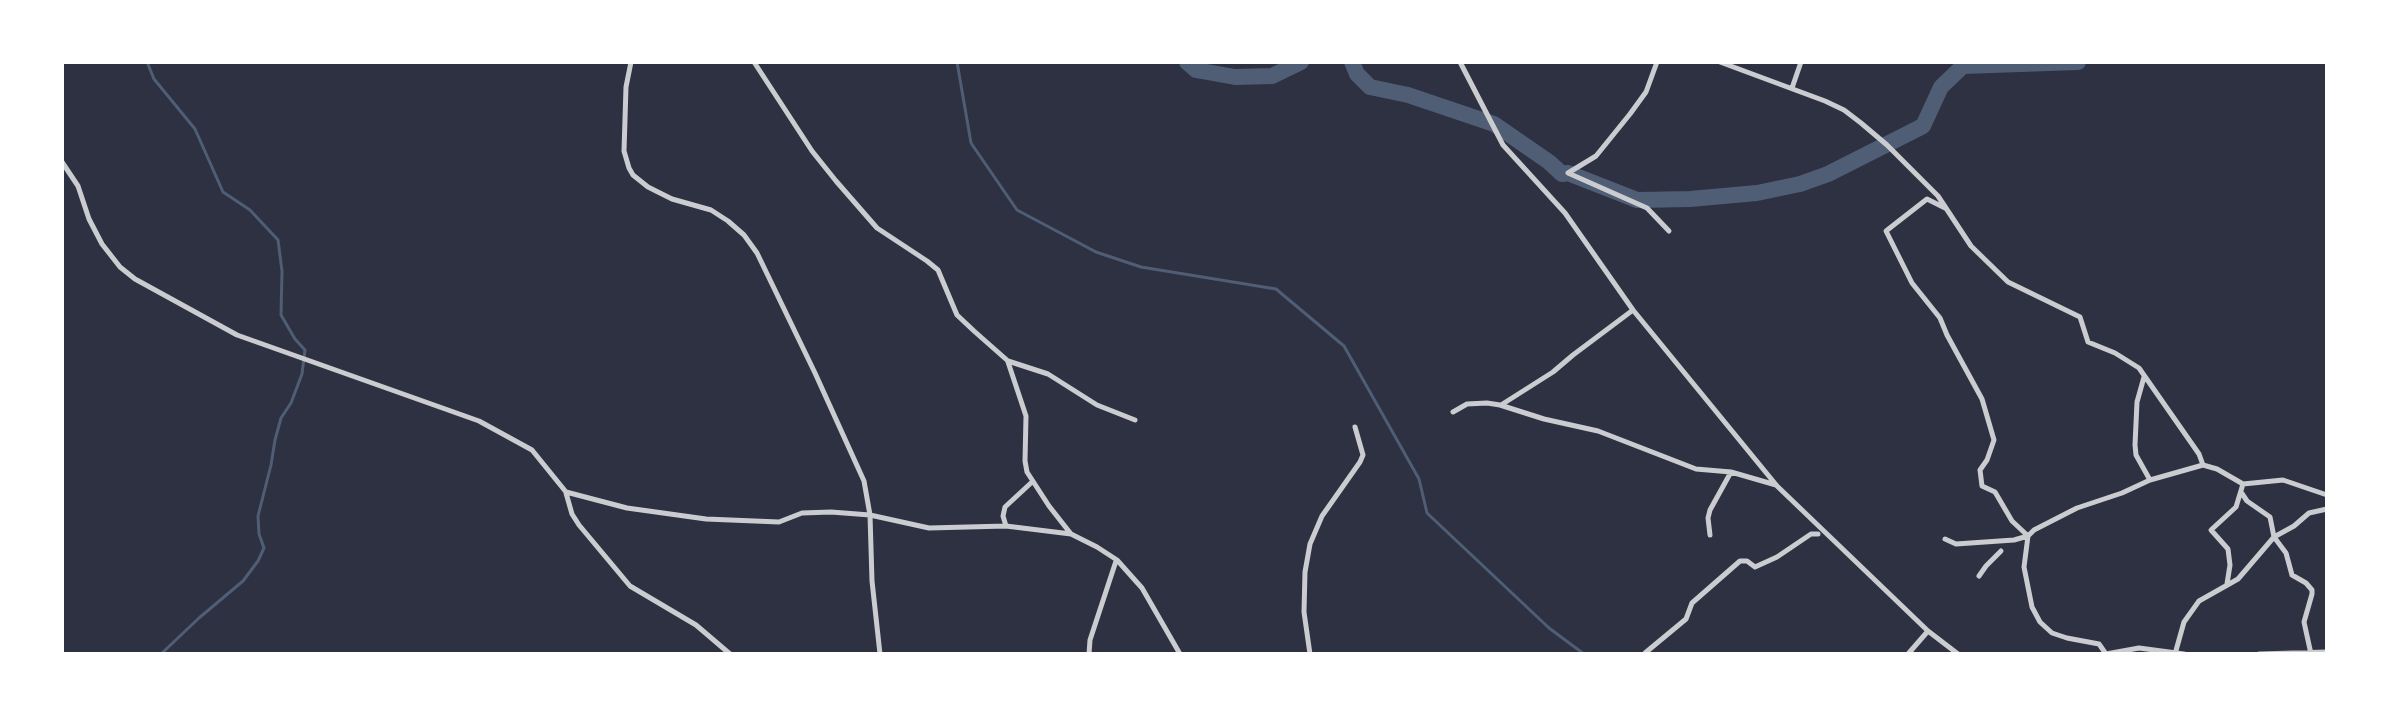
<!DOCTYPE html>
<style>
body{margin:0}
#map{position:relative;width:2389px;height:716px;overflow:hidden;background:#2d3142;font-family:"DM Sans",sans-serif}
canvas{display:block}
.frame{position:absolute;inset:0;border:64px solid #fff;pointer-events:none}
</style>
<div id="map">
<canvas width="2389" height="716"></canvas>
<div class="frame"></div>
</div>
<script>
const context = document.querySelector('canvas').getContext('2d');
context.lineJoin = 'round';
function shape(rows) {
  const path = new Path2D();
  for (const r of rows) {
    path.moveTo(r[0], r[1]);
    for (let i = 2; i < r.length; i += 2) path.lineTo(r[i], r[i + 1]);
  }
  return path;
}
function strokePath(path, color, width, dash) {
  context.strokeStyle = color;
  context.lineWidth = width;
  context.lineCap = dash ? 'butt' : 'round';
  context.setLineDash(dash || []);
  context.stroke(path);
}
const stream = shape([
 [147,62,154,79,195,129,223,192,250,210,278,240,282,271,281,315,295,339,305,350,302,374,291,403,281,418,275,440,271,465,258,516,259,534,264,548,258,561,243,581,199,618,161,654],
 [957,62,971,143,1017,210,1096,252,1141,267,1276,289,1344,346,1419,479,1427,513,1549,628,1584,654]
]);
const river = shape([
 [1187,62,1196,70,1235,77,1272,76,1301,62],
 [1352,62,1357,74,1370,87,1408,95,1494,124,1549,162,1562,174,1568,173,1637,200,1690,199,1757,193,1800,184,1828,174,1923,126,1941,87,1963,66,2078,62]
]);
const minor = shape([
 [631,62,626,87,624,151,629,168,633,175,648,187,672,199,711,210,728,221,744,235,757,253,815,373,864,481,870,515,872,581,880,654],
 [754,62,812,151,836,181,877,228,927,261,938,270,957,315,974,331,1008,361,1048,374,1097,405,1135,420],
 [1460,62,1503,145,1565,213,1633,310,1777,486,1928,631,1958,654],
 [1657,62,1646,92,1630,114,1596,156,1568,173,1647,208,1669,231],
 [1720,62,1825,101,1844,110,1861,123,1887,145,1938,196,1971,246,2008,282,2080,317,2088,342,2115,353,2139,368,2199,454,2203,465],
 [1792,88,1801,62],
 [62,162,78,186,89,219,102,244,120,267,135,279,237,335,479,421,532,450,566,492,627,508,706,519,779,522,802,513,831,512,870,515,929,528,1006,526,1071,534,1097,547,1117,560,1142,588,1180,654],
 [1945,208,1927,199,1886,231,1912,283,1940,318,1947,335,1982,399,1994,440,1987,460,1980,470,1982,486,1995,492,2012,521,2028,536,2024,567,2032,607,2040,622,2052,633,2067,638,2099,644,2106,654],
 [1008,362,1026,416,1025,461,1027,472,1049,506,1071,534],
 [2144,377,2137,402,2135,445,2136,455,2150,480],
 [1501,405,1553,372,1573,355,1633,310],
 [1453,412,1467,404,1487,403,1500,405,1544,419,1598,431,1696,469,1731,472,1776,485],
 [2241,492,2247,501,2270,517,2274,537,2286,553,2292,575,2306,583,2312,590,2312,594,2304,622,2311,654],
 [566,493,572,514,579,525,630,586,696,625,730,654],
 [1006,526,1003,516,1005,507,1032,482],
 [1710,535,1708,518,1710,510,1731,472],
 [1945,539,1956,544,2014,540,2028,536,2034,530,2077,508,2122,493,2150,480,2203,465,2217,469,2243,484,2283,480,2327,495],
 [1979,576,1986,566,2001,551],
 [2227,584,2230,565,2228,549,2211,530,2236,507,2243,484],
 [1645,653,1686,619,1692,603,1740,561,1747,561,1755,567,1777,557,1811,534,1818,534],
 [1089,654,1090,640,1116,561],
 [1310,654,1304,612,1305,572,1310,544,1322,516,1360,462,1363,455,1355,427],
 [1908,654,1928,631],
 [2106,654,2139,648,2184,654],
 [2175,654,2184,622,2199,601,2238,579,2274,537,2294,526,2309,513,2327,509],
 [2259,654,2327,652]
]);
strokePath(stream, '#4f5d75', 3);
strokePath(river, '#4f5d75', 16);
strokePath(minor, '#caccd0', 5);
</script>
